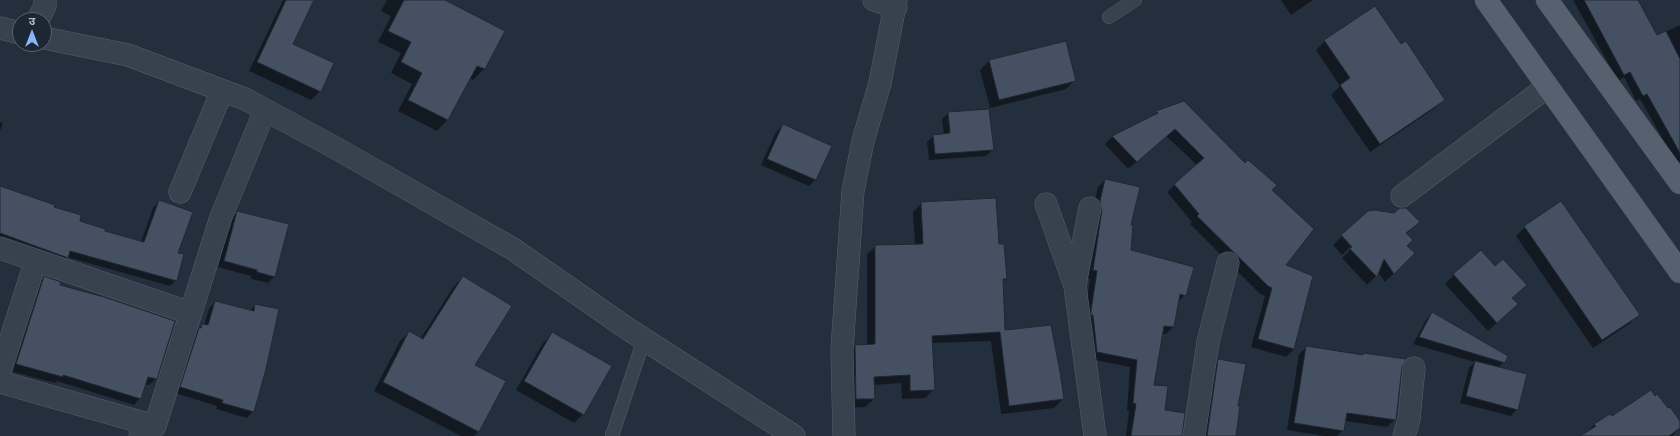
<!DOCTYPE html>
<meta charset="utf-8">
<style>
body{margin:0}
#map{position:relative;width:1680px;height:436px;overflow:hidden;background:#242f3e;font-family:"Open Sans","Noto Sans Devanagari",sans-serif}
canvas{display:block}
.north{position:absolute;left:12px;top:12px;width:40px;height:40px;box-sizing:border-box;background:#1d2633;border:1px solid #59626f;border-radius:50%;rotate:0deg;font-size:11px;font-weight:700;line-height:16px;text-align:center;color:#b4bcc9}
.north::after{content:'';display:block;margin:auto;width:14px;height:18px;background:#8ab4f8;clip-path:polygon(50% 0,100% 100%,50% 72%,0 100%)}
</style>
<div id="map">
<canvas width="1680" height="436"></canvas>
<div class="north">उ</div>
</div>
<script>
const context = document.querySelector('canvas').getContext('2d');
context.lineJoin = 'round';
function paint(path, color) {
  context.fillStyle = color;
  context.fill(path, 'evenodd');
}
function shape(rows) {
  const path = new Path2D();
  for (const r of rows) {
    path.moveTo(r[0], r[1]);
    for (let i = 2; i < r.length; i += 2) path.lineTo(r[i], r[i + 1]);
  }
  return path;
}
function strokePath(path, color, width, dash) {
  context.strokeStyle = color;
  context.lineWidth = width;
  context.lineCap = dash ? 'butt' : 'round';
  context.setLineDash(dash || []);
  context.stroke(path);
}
const shadow = shape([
 [283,0,305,0,292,44,320,91,311,100,249,71],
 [387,0,443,0,503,31,484,69,473,80,470,78,447,120,437,131,398,111,412,84,391,73,401,53,378,42,391,16,381,11],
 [1281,0,1313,0,1291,15],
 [1573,0,1637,0,1657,36,1680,25,1680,169,1640,99,1636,101,1624,77,1618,81],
 [1375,7,1401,46,1444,99,1435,108,1370,152,1331,95,1340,86,1316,50,1325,41],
 [989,61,1075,80,1066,89,990,108,980,70],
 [1184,102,1271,190,1284,266,1294,349,1286,357,1251,347,1265,296,1260,294,1190,224,1192,222,1167,192,1197,165,1166,136,1128,169,1105,144,1113,136,1151,118,1157,112],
 [949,113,993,149,986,156,929,160,927,142,934,136,944,135,942,119],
 [0,122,3,123,0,131],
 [783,125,830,146,815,180,809,186,761,165,776,132],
 [1105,180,1130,226,1129,250,1185,295,1177,303,1173,327,1166,334,1162,334,1153,386,1164,411,1181,436,1126,436,1129,411,1127,410,1130,367,1090,359,1084,319,1090,279,1086,277,1093,209,1098,187],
 [0,187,53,208,78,222,104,231,141,242,153,208,159,201,177,254,176,280,170,286,67,257,61,264,0,241],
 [922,203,998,245,1006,279,1002,282,1005,332,1063,399,1054,408,1001,414,991,341,932,343,933,390,925,398,902,399,901,383,874,385,874,399,865,407,847,408,846,355,855,346,867,346,867,254,876,246,915,245,913,212],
 [238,212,274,277,268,283,251,279,251,276,218,267,231,218],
 [1418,222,1406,234,1406,247,1414,253,1385,282,1378,272,1376,276,1367,285,1342,258,1354,246,1353,244,1342,255,1333,245,1342,236],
 [1525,227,1638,315,1629,324,1593,348,1516,236],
 [1454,275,1508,313,1488,331,1445,284],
 [44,277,59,285,174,322,156,379,149,385,145,384,140,398,134,405,57,381,55,383,10,371,38,284],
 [463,277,473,366,479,431,474,436,461,436,374,391,400,341,409,332,421,338,454,286],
 [215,302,250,311,255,305,253,411,247,418,216,409,217,406,175,393,196,331,204,325,209,309],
 [1432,313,1504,362,1498,367,1517,409,1511,416,1460,403,1469,368,1475,362,1413,344,1426,320],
 [552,334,610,367,583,414,574,423,516,390,543,343],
 [1307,347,1361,356,1364,354,1401,366,1395,419,1387,427,1345,421,1343,430,1337,436,1324,436,1287,430,1299,354],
 [1218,360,1237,407,1235,436,1201,436,1212,366],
 [1611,417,1680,423,1680,428,1672,436,1587,436,1586,433,1595,424]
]);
const building = shape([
 [286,0,314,0,293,44,334,63,321,92,257,62,286,0],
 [404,0,445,0,505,31,485,69,477,66,448,120,408,100,422,73,401,62,411,42,388,31,404,0],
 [1584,0,1638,0,1657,35,1666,31,1680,59,1680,153,1647,94,1643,96,1630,72,1624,75,1584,0],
 [1375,6,1401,44,1406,41,1445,100,1380,144,1340,85,1350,78,1324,40,1375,6],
 [1066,41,1076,81,999,100,989,60,1066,41],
 [1184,101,1245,163,1248,160,1277,185,1272,190,1314,229,1286,265,1313,276,1294,349,1258,339,1272,288,1268,286,1197,216,1199,214,1174,184,1204,158,1175,129,1137,162,1112,136,1158,113,1156,111,1184,101],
 [989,109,994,150,935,154,933,135,950,133,948,112,989,109],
 [783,124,832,146,816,180,767,159,783,124],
 [1105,179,1140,187,1131,225,1133,225,1131,250,1194,267,1186,296,1180,294,1174,327,1164,326,1154,385,1168,386,1165,410,1185,413,1182,436,1131,436,1136,404,1133,403,1137,360,1097,352,1093,315,1091,315,1091,311,1097,271,1093,270,1102,210,1100,201,1105,179],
 [0,186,55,205,54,207,81,215,80,221,105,229,105,231,144,242,159,200,193,212,178,253,184,254,177,281,70,251,68,258,0,233,0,186],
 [996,198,999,244,1004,244,1007,279,1003,279,1005,330,1051,325,1060,372,1064,399,1009,406,1000,332,932,336,935,390,910,391,910,375,874,377,875,399,856,399,855,345,875,344,875,245,923,244,921,202,996,198],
 [1561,201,1640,315,1602,340,1524,226,1561,201],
 [1400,208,1406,208,1420,222,1406,233,1413,240,1407,246,1415,253,1394,274,1384,259,1377,277,1350,249,1352,247,1341,235,1368,211,1374,210,1394,213,1400,208],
 [237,211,289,224,275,277,257,272,257,270,224,261,237,211],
 [1481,250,1495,266,1503,259,1527,285,1512,298,1518,304,1497,323,1453,274,1481,250],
 [44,276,61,282,60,285,104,297,175,321,157,379,148,377,141,399,63,375,63,377,16,364,44,276],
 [463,276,512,306,475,365,506,381,479,432,383,382,409,331,423,339,463,276],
 [215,301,254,311,255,304,279,309,266,369,254,412,222,403,223,400,180,387,199,328,201,328,202,324,208,325,215,301],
 [1432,312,1508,356,1505,363,1419,337,1432,312],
 [552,332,612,366,584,415,524,381,552,332],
 [1306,346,1363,355,1363,353,1406,359,1402,367,1396,420,1347,413,1344,431,1294,423,1306,346],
 [1218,359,1246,364,1238,406,1240,406,1236,436,1207,436,1218,359],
 [1475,361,1527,374,1518,410,1466,396,1475,361],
 [1651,390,1655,396,1657,394,1668,408,1670,407,1680,421,1680,428,1669,436,1580,436,1596,426,1594,424,1610,414,1612,416,1651,390]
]);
const service = shape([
 [1109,17,1135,0],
 [612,436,644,339]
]);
const minor = shape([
 [874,0,896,7],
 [38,20,45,6,45,0],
 [0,28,20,33],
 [44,38,128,55,245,99,332,146,513,249,628,329,794,436],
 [180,192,222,91],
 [1402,196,1547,87],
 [1046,204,1075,286,1095,436],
 [0,248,190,313],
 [1075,285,1090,208],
 [0,372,36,260],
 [0,382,155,426],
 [140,436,155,426,221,217,265,110],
 [844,436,842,349,853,191,863,141,880,83,896,0],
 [1194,436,1208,342,1228,263],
 [1404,436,1409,419,1414,368]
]);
const primary = shape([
 [1486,0,1680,272],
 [1547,0,1680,183]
]);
paint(shadow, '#0007');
paint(building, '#455162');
strokePath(building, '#1f2835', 1);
strokePath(service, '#565f6c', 14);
strokePath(minor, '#565f6c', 23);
strokePath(primary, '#414a57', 23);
strokePath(service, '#38414e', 13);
strokePath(minor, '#38414e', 22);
strokePath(primary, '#56606e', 22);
</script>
